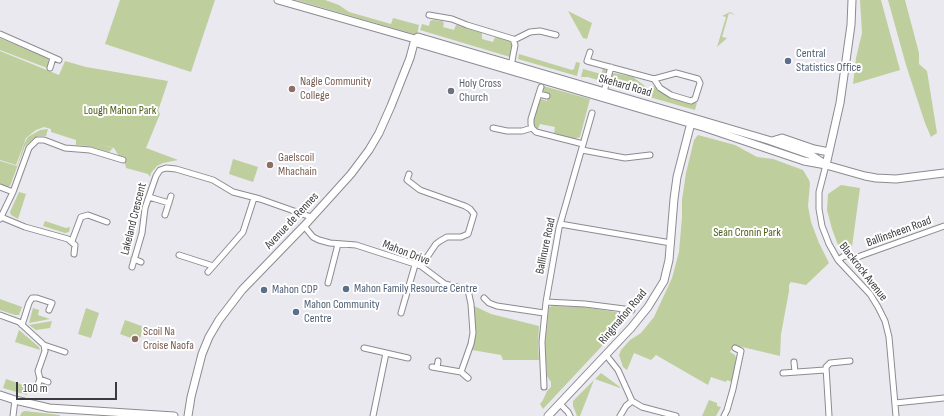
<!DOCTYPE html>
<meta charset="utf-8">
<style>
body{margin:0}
#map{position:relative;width:944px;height:416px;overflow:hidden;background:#eae9ef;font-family:"Sofia Sans Condensed",sans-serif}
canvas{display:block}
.scale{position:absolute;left:16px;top:382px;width:101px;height:18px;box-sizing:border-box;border:2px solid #3b3b3d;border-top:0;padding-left:5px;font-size:12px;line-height:14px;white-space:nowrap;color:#3b3b3d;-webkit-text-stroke:3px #fff;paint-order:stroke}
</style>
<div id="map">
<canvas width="944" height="416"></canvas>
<div class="scale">100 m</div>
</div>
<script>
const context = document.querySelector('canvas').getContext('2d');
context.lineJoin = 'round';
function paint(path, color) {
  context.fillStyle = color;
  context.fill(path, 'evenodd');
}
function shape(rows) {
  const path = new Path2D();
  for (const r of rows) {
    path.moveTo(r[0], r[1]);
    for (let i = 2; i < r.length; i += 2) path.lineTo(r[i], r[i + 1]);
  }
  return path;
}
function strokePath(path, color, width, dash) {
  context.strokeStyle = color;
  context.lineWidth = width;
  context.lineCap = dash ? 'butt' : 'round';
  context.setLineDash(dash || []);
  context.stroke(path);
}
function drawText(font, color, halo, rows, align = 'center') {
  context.font = font + ' "Sofia Sans Condensed",sans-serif';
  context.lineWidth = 4;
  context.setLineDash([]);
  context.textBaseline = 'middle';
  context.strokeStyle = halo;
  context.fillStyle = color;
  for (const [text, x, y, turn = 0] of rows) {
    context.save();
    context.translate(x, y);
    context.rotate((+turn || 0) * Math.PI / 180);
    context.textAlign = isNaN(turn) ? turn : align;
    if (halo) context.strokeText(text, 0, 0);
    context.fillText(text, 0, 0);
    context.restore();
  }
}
const green = shape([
 [120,0,215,0,191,72,105,44],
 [296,0,325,0,339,5,349,12,391,24,393,18,419,25,417,35],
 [860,0,881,0,900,70,853,84,856,58,862,33],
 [888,0,905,0,919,53,919,64,927,71,937,133,931,137,925,123,906,65],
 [568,11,592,23,587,39,583,38],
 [730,12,735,15,729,13,722,37,727,38,717,47,726,17,722,16],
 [433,20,442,21,444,23,443,27,454,30,456,25,457,25,482,33,482,39,493,42,495,37,509,40,512,45,510,57,420,30,422,24,429,26,430,21],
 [0,38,48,58,49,62,47,68,0,50],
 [0,51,59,75,65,61,86,67,168,81,158,111,160,114,146,148,178,160,163,163,157,166,151,173,150,177,148,174,126,168,124,158,119,156,114,148,95,143,113,148,109,152,88,146,76,145,76,140,51,132,51,129,44,127,36,130,26,138,16,165,0,160],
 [519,54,572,70,574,69,576,62,580,63,577,76,518,59],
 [583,69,601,74,603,69,605,69,607,72,604,82,588,77,581,77],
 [614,73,633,77,650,90,654,86,669,95,697,103,695,110,621,89,610,84,612,74],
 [543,86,590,99,580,137,574,139,554,133,555,127,540,124,538,129,534,127,533,122,539,100,541,99,547,101,549,94,543,91],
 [48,129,46,136,39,136,34,138,25,146,10,186,7,187,0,185,0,161,17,166,24,144,28,137,40,130],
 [698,135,735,145,757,157,773,159,803,170,809,180,810,183,808,206,811,222,819,243,829,263,806,285,791,282,789,285,789,291,781,334,780,356,734,345,730,352,735,355,736,358,732,382,727,380,726,382,711,377,708,385,656,355,651,360,634,353,627,370,623,367,619,355,621,350,630,340,641,333,654,317,672,278,679,252,682,217,682,200,686,173,694,140],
 [233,159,258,167,253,182,229,174],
 [841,185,860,188,852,247,843,253,838,245,832,229,827,210,828,194],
 [19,192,26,194,18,219,11,215,10,212],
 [45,221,66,228,70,227,69,232,65,233,43,226],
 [0,299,22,307,19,315,15,315,0,310],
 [474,306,491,314,539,326,538,345,539,360,503,360,501,355,472,350,475,334],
 [553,306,582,307,616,312,619,315,619,320,624,320,626,315,630,316,543,409,540,404,543,400,547,391,551,387,551,382,547,376,545,344,549,307],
 [33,308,39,310,38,315,50,319,29,323],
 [86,308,99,313,91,338,78,334],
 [125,320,144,327,139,341,120,334],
 [52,321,50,328,36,330,29,325],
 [19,330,39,347,40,350,15,342],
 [601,373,620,387,620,388,595,379],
 [6,379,29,387,27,395,3,388],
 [594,380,580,416,577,416,573,406,573,401],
 [709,400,717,403,717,406,721,407,716,416,702,416],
 [25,411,60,415,60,416,20,416,22,412]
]);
const street = shape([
 [429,15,452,19,467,25,513,39,515,45,511,66],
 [0,34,59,60],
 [514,40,530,32,540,31,556,35],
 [590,52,587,61,654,79,676,73,698,79,700,83,695,99,691,101,671,95,660,88,654,79],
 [50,68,53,58],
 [541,87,531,119,531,124,532,128,536,132,583,144],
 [539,94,547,96],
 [603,95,611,67],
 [493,128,507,131,522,131,532,128],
 [582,150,625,158,650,155],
 [826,165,819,192,819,209,822,226,829,244,838,260,870,294,878,307,885,321,889,337,896,416],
 [409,174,407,180,420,190,465,206,470,209,474,214,468,234,461,237,447,237,440,241,436,244,421,266],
 [0,187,13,192],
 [149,197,169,203],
 [165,215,171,196],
 [1,217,25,227,68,239,75,245,74,254],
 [0,219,13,192,29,148,37,140,44,140,65,148,90,150,123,160],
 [560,224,671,243],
 [304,226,313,237,319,240,330,243,356,245,421,266,445,284,468,290,471,304,473,333,471,344,461,372,432,367],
 [72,241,81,217,88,215,107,222],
 [179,255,213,266],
 [134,259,141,262],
 [838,260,844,256,858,257,863,255,944,226],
 [132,267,142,233,145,208,156,176,160,170,166,168,176,169,213,180,233,192,260,199,311,217],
 [208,272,243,232,254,198],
 [328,283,338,244],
 [484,298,489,303,497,306,544,313],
 [546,302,585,304,632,310],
 [401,313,415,265],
 [0,315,19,322,44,345],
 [622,318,623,309],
 [22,325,29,303,32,298,37,298,52,303,49,310],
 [364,348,408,358],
 [606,355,618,370,632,401,642,407,676,416],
 [794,362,795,372],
 [437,368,438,361],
 [461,372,468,378],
 [783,373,825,370],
 [40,379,48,382],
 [37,387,40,379,38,371,45,351,44,345,65,352],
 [544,387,542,342,546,302,559,228,592,113],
 [895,403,944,398],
 [560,404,568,412,570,416],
 [13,416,15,400],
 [373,416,386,353],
 [620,416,626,406,632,401],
 [724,416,727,410,733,389,741,351,735,348],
 [829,416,826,367,830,363,850,361]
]);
const secondary = shape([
 [278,0,415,39,418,37,768,140,811,155,826,165],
 [415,39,417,43,706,128,804,161,826,165,865,176,876,178,896,179,944,173],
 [772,141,782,138,814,149,829,152],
 [826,165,840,103,851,25,852,0],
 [0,395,15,400,49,408,174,416],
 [188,416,191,397,202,354,209,337,219,320,242,290,304,226,351,174,369,150,379,133,391,106,410,58,415,39],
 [548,416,631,328,648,307,664,281,669,260,674,199,677,177,692,119]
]);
const markers = [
 [788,61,4,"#5c6f8a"],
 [292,89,4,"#8d6e63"],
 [451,91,4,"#6b7280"],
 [270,165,4,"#8d6e63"],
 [346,289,4,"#5c6f8a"],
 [264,290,4,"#5c6f8a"],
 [296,312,4,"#5c6f8a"],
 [135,339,4,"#8d6e63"]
];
const serviceNames = [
 ["Central",796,54],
 ["Statistics Office",796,68],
 ["Mahon Family Resource Centre",354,289],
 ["Mahon CDP",272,290],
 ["Mahon Community",304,305],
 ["Centre",304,319]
];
const educationNames = [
 ["Nagle Community",300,82],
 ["College",300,96],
 ["Gaelscoil",278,158],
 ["Mhachain",278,172],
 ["Scoil Na",143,332],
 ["Croise Naofa",143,346]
];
const worshipNames = [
 ["Holy Cross",459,84],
 ["Church",459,98]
];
const streetNames = [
 ["Skehard Road",625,86,16],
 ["Lakeland Crescent",134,219,-76],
 ["Avenue de Rennes",292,221,-47],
 ["Ballinsheen Road",899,232,-20],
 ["Ballinure Road",546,246,-78],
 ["Mahon Drive",406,253,21],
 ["Blackrock Avenue",863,272,52],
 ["Ringmahon Road",623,317,-50]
];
const parkNames = [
 ["Lough Mahon Park",120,111],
 ["Seán Cronin Park",747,233]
];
paint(green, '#bece9c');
strokePath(street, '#8c8b91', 7);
strokePath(secondary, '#8c8b91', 9);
strokePath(street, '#fff', 5);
strokePath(secondary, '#fff', 7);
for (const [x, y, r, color] of markers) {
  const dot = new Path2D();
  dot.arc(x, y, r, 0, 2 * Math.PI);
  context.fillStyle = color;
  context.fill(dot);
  strokePath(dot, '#fff', 1.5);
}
drawText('12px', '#4e5e75', '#fff', serviceNames, 'left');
drawText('12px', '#785e54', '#fff', educationNames, 'left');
drawText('12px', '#5b616d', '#fff', worshipNames, 'left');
drawText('12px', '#3b3b3d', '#fff', streetNames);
drawText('12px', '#4e6018', '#fff', parkNames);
</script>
